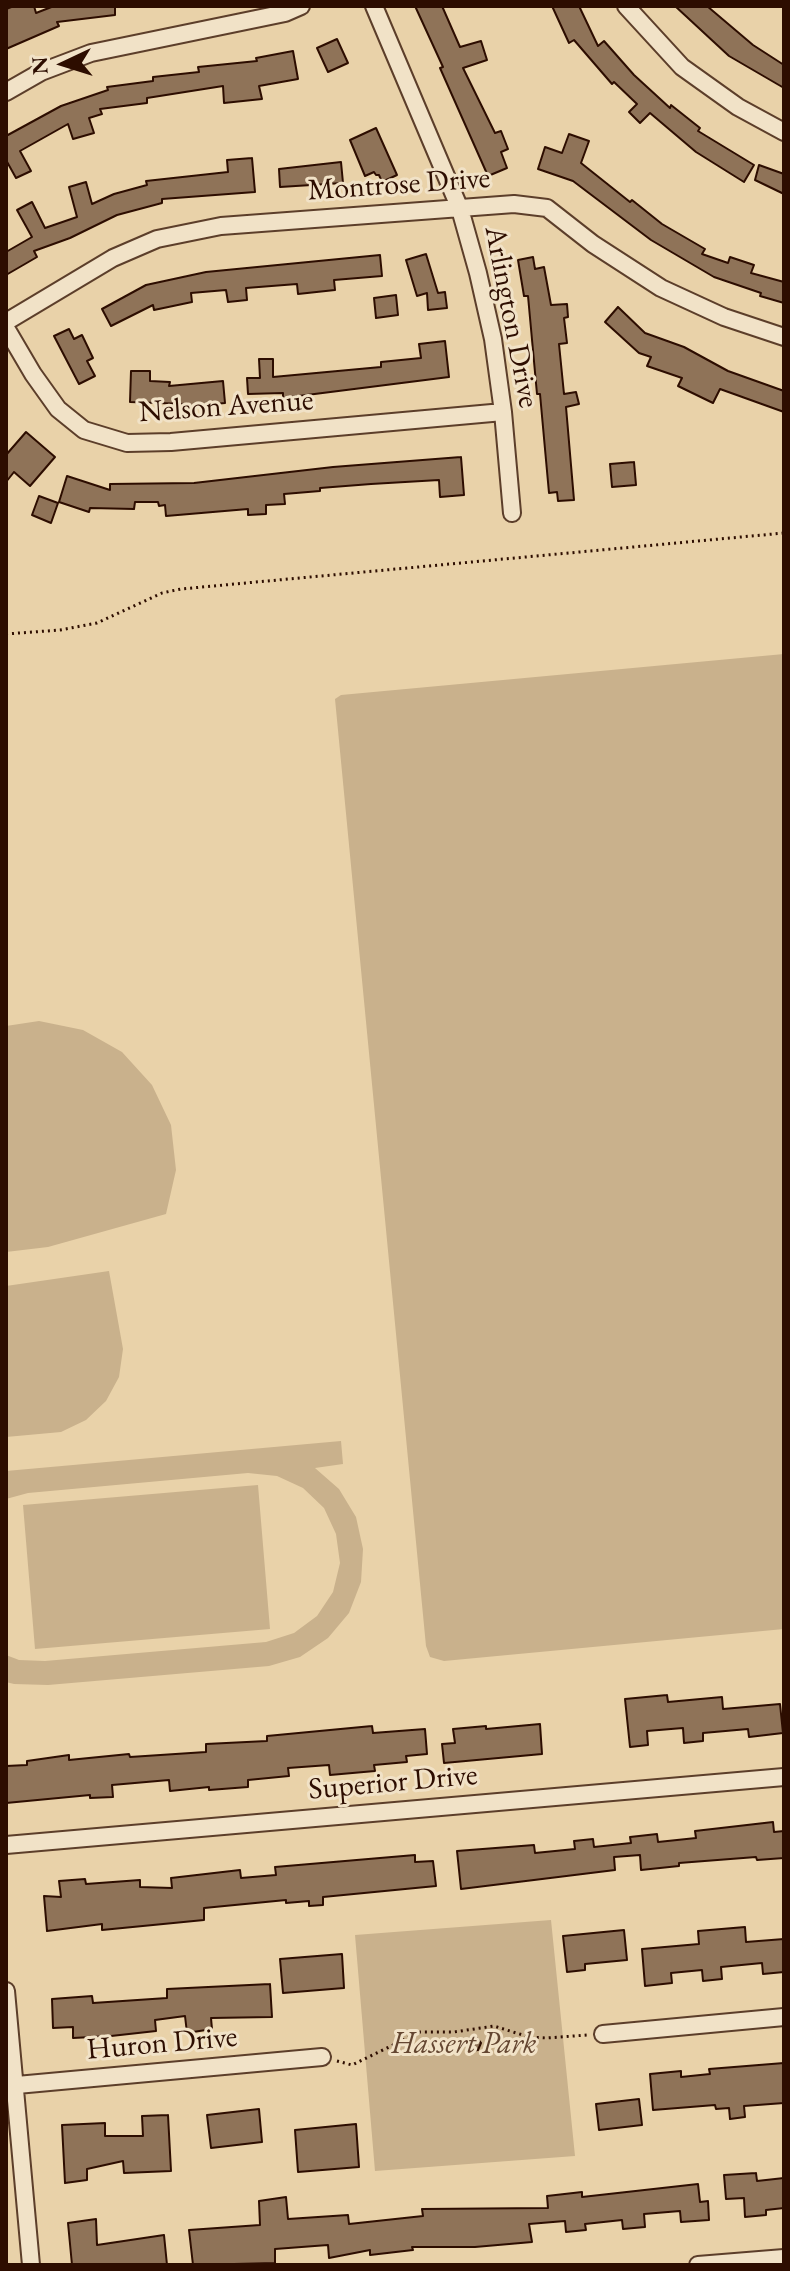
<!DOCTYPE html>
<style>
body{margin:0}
#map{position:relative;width:790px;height:2271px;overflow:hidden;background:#e9d2a9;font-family:"EB Garamond",serif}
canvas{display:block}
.frame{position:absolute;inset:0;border:8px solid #2d0d00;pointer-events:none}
.north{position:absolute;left:24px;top:24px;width:80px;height:80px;-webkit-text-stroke:6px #f1e2c7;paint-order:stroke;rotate:266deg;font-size:22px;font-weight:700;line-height:32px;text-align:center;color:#2d0d00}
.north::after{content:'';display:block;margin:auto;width:28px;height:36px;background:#2d0d00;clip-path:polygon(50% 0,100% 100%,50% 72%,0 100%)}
</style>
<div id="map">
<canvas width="790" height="2271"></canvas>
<div class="frame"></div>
<div class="north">N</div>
</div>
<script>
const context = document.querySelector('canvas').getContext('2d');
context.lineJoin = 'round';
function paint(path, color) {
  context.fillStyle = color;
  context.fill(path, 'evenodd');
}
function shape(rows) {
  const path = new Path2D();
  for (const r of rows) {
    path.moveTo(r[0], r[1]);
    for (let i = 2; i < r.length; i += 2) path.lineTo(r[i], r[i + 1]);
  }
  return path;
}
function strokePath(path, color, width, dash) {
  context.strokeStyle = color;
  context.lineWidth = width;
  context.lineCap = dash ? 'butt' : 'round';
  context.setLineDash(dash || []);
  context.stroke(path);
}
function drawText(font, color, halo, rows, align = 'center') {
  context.font = font + ' "EB Garamond",serif';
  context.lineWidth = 6;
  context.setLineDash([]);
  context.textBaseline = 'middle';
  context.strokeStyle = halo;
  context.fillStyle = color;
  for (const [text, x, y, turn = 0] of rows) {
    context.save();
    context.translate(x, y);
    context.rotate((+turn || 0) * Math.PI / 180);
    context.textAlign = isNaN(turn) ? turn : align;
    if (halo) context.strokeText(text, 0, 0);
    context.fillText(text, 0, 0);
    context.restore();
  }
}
const green = shape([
 [784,654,784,1629,444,1661,430,1657,426,1646,335,699,341,695],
 [39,1021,83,1030,122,1052,152,1085,171,1125,176,1170,166,1214,48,1247,6,1252,6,1026],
 [109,1271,123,1349,119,1377,106,1401,86,1420,61,1432,6,1437,6,1286],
 [341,1441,343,1464,315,1468,339,1489,356,1517,363,1549,361,1582,349,1613,328,1638,300,1657,269,1666,48,1685,14,1684,6,1682,6,1655,19,1660,45,1661,266,1642,294,1633,317,1616,333,1592,340,1563,336,1534,324,1508,303,1488,277,1476,248,1473,28,1493,6,1499,6,1471],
 [258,1485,270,1629,35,1649,23,1505],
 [551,1920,575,2156,375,2171,355,1935]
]);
const building = shape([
 [14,6,34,6,36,13,54,6,115,6,115,15,57,22,59,26,6,49,6,9,14,6],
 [415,6,442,6,460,47,481,41,487,60,463,68,495,133,501,131,508,149,501,152,507,168,488,176,440,68,443,67,415,6],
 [552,6,579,6,598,46,604,41,634,75,670,108,671,105,700,128,698,131,754,165,744,182,696,152,650,113,640,123,629,112,637,104,614,82,612,84,574,40,569,43,552,6],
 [675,6,707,6,753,45,784,65,784,88,729,56,675,6],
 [337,39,348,63,328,72,317,48,337,39],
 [293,51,298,79,259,86,262,99,224,103,223,86,147,98,147,103,100,109,102,114,89,118,94,133,73,139,68,124,20,151,31,171,16,178,6,160,6,136,61,106,108,90,107,87,153,81,153,77,199,72,198,67,257,61,256,58,293,51],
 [376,128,397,175,382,182,379,175,376,175,374,172,365,176,350,140,376,128],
 [569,134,589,141,581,163,630,202,632,200,662,224,705,249,702,254,728,263,730,257,754,265,751,273,784,282,784,303,760,296,761,293,714,277,651,240,573,181,538,169,545,147,562,153,569,134],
 [252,158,255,192,162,199,162,203,117,215,70,238,34,251,37,257,6,275,6,252,32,237,17,210,32,202,45,228,77,217,69,187,86,182,92,204,114,194,147,185,146,181,228,172,227,160,252,158],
 [341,162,343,183,280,187,279,169,341,162],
 [759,165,784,174,784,194,755,180,759,165],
 [426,254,438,293,445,292,447,308,428,310,427,293,417,296,406,260,426,254],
 [380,255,382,276,334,280,335,290,298,294,297,284,246,288,247,300,228,302,226,290,191,293,192,302,154,310,153,305,111,326,102,309,146,285,206,272,380,255],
 [533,257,535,269,544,267,551,305,567,304,568,317,564,318,567,343,559,344,564,394,576,392,579,404,566,407,574,500,558,501,557,492,549,493,540,394,537,394,528,296,524,296,518,260,533,257],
 [396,295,398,315,376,318,374,298,396,295],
 [618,307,645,333,684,347,728,371,784,391,784,412,720,389,713,403,678,386,682,378,647,366,651,357,639,353,605,322,618,307],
 [69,329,74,339,82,335,93,358,87,361,95,376,79,384,54,336,69,329],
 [445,341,449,377,283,398,283,393,248,394,247,378,260,378,259,359,273,359,273,377,381,367,381,362,421,358,419,344,445,341],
 [131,371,150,371,150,381,170,382,169,386,223,381,225,403,185,407,185,404,130,402,131,371],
 [26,432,55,457,30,486,14,472,6,482,6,455,26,432],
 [461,457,464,495,440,497,439,480,371,484,320,488,320,491,284,494,285,504,266,505,266,514,248,515,248,509,166,516,165,505,159,506,158,502,135,502,134,509,90,508,89,512,59,502,67,476,110,490,110,484,194,483,333,467,461,457],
 [634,462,636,485,612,487,610,464,634,462],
 [39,496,58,503,51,523,32,515,39,496],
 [667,1695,668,1702,722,1697,723,1709,780,1704,783,1733,749,1737,748,1729,703,1733,703,1741,684,1743,683,1728,647,1731,648,1745,630,1747,625,1699,667,1695],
 [540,1724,542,1754,444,1763,442,1744,455,1743,453,1729,486,1726,486,1729,540,1724],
 [372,1726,373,1733,425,1729,427,1754,406,1756,407,1762,374,1765,375,1771,330,1775,329,1765,288,1768,289,1776,248,1780,248,1787,209,1790,209,1787,170,1791,169,1780,112,1785,113,1797,90,1798,90,1795,6,1803,6,1766,27,1765,27,1761,69,1755,69,1760,129,1754,130,1757,206,1752,206,1744,267,1741,267,1736,372,1726],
 [773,1822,774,1832,784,1831,784,1858,757,1860,756,1857,679,1863,679,1866,641,1870,640,1855,614,1857,615,1870,461,1889,457,1851,534,1845,535,1853,575,1849,574,1841,593,1839,594,1847,631,1843,630,1837,657,1834,658,1842,696,1838,695,1831,773,1822],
 [415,1855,415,1862,433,1861,436,1886,323,1897,323,1905,309,1906,309,1901,286,1903,286,1900,204,1908,204,1920,102,1930,102,1924,47,1931,44,1896,61,1897,59,1881,85,1879,86,1884,140,1880,140,1887,172,1888,171,1878,240,1870,241,1878,276,1875,275,1867,415,1855],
 [745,1927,746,1942,784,1939,784,1972,763,1974,762,1963,721,1967,722,1979,703,1981,702,1970,671,1973,672,1983,645,1986,642,1949,699,1944,698,1931,745,1927],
 [624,1930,627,1960,585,1964,585,1970,567,1972,563,1936,624,1930],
 [342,1954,344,1988,283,1993,280,1959,342,1954],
 [270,1984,272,2017,211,2018,212,2029,187,2033,185,2016,155,2020,156,2031,111,2036,73,2038,73,2027,53,2028,52,1999,92,1996,93,2003,167,1998,167,1989,270,1984],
 [476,2037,481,2043,478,2050,471,2051,466,2045,469,2038,476,2037],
 [784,2063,784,2103,744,2106,745,2117,730,2119,729,2108,716,2109,715,2105,653,2110,650,2074,681,2071,681,2077,710,2074,709,2069,784,2063],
 [639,2099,642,2125,599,2130,596,2104,639,2099],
 [259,2109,262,2142,211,2148,207,2115,259,2109],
 [168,2115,171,2171,124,2173,123,2161,87,2169,87,2180,65,2183,62,2125,105,2123,105,2136,143,2136,142,2116,168,2115],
 [356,2124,359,2167,298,2172,295,2130,356,2124],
 [756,2173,757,2181,784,2178,784,2208,766,2210,766,2215,745,2217,744,2198,726,2199,724,2175,756,2173],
 [698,2184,700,2202,708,2201,709,2220,681,2222,680,2211,644,2214,645,2227,623,2229,622,2220,585,2224,586,2230,566,2232,565,2221,529,2224,532,2242,475,2247,412,2247,413,2250,370,2255,370,2250,329,2258,328,2245,275,2249,275,2263,193,2265,189,2230,260,2225,259,2201,286,2197,288,2219,348,2215,349,2224,423,2216,422,2209,548,2208,547,2196,582,2192,582,2197,698,2184],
 [96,2219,97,2245,164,2235,167,2265,72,2265,68,2223,96,2219]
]);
const path = shape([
 [6,634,60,630,97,623,162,593,181,589,784,533],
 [337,2061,352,2065,420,2032,454,2032,494,2026,529,2037,547,2038,587,2035]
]);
const street = shape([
 [374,6,460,209,478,273,493,339,503,412,512,513],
 [626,6,682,67,738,107,784,132],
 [6,92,41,72,91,53,285,13,301,6],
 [6,322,113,258,157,239,221,226,514,204,547,208,593,244,661,288,724,317,784,337],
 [6,328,33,374,58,409,84,430,127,443,171,442,503,412],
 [6,1845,784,1777],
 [6,1991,31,2265],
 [603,2034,784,2017],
 [6,2086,322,2057],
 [698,2265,784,2258]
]);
const streetNames = [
 ["Montrose Drive",399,185,-4],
 ["Arlington Drive",511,317,79],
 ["Nelson Avenue",226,407,-4],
 ["Superior Drive",393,1783,-5],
 ["Huron Drive",162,2044,-5]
];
const parkNames = [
 ["Hassert Park",464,2045]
];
paint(green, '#c9b18c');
paint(building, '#8f7358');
strokePath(building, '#2d0d00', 2);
strokePath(street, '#5c3e2a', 20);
strokePath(path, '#2d0d00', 3, [2, 4]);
strokePath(street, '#f1e2c7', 16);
drawText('30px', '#2d0d00', '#f1e2c7', streetNames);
drawText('italic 30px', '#644631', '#f1e2c7', parkNames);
</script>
